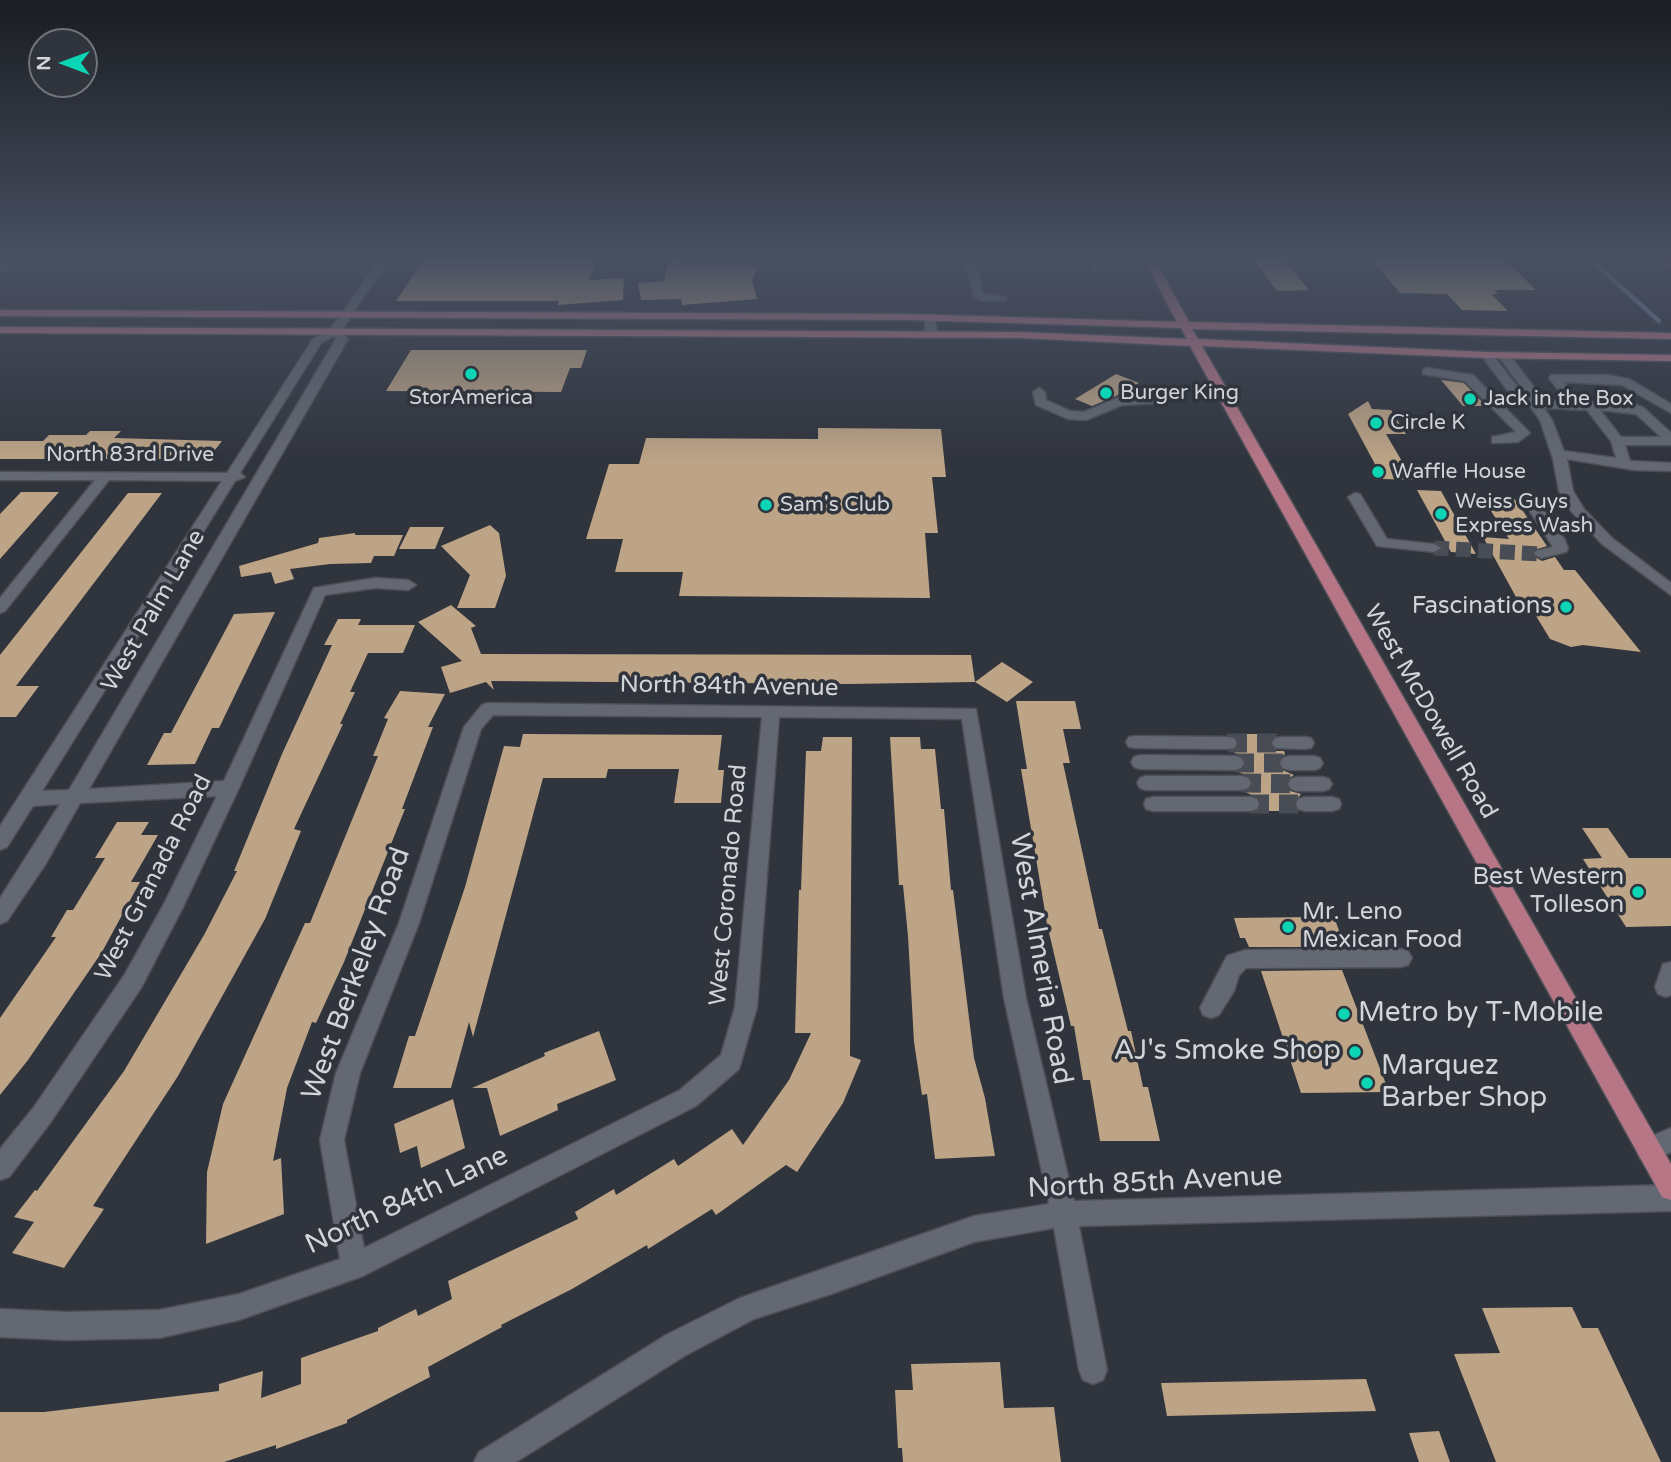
<!DOCTYPE html>
<style>
body{margin:0}
#map{position:relative;width:1671px;height:1462px;overflow:hidden;background:#30343d;font-family:"Varela Round",sans-serif}
canvas{display:block}
.north{position:absolute;left:28px;top:28px;width:70px;height:70px;box-sizing:border-box;background:#30343d;border:2px solid #70747b;border-radius:50%;rotate:270deg;font-size:19px;font-weight:700;line-height:28px;text-align:center;color:#d1d4d9}
.north::after{content:'';display:block;margin:auto;width:24px;height:32px;background:#0bd5b5;clip-path:polygon(50% 0,100% 100%,50% 72%,0 100%)}
</style>
<div id="map">
<canvas width="1671" height="1462"></canvas>
<div class="north">N</div>
</div>
<script>
const context = document.querySelector('canvas').getContext('2d');
context.lineJoin = 'round';
function shape(rows) {
  const path = new Path2D();
  for (const r of rows) {
    path.moveTo(r[0], r[1]);
    for (let i = 2; i < r.length; i += 2) path.lineTo(r[i], r[i + 1]);
  }
  return path;
}
function strokePath(path, color, width, dash) {
  context.strokeStyle = color;
  context.lineWidth = width;
  context.lineCap = dash ? 'butt' : 'round';
  context.setLineDash(dash || []);
  context.stroke(path);
}
function paint(path, color) {
  context.fillStyle = color;
  context.fill(path, 'evenodd');
}
function drawText(font, color, halo, rows, align = 'center') {
  context.font = font + ' "Varela Round",sans-serif';
  context.lineWidth = 7;
  context.setLineDash([]);
  context.textBaseline = 'middle';
  context.strokeStyle = halo;
  context.fillStyle = color;
  for (const [text, x, y, turn = 0] of rows) {
    context.save();
    context.translate(x, y);
    context.rotate((+turn || 0) * Math.PI / 180);
    context.textAlign = isNaN(turn) ? turn : align;
    if (halo) context.strokeText(text, 0, 0);
    context.fillText(text, 0, 0);
    context.restore();
  }
}
const stream = shape([
 [1590,259,1659,321]
]);
const building = shape([
 [424,259,597,259,589,280,624,278,623,300,558,305,559,301,396,301],
 [1253,259,1284,259,1309,290,1277,291],
 [1504,259,1536,290,1494,290,1498,294,1491,294,1508,311,1462,310,1447,294,1400,293,1373,261],
 [668,261,758,266,752,281,757,299,682,305,681,299,641,300,638,283,664,281],
 [411,350,587,350,581,368,570,368,561,392,386,391],
 [1116,374,1139,383,1120,394,1092,406,1075,399],
 [1441,380,1464,383,1486,406,1463,406],
 [1368,401,1372,409,1391,410,1406,434,1386,434,1413,480,1383,479,1348,414],
 [818,428,941,429,946,477,932,477,938,533,925,533,930,598,679,596,683,572,615,572,623,539,586,539,609,464,639,464,646,438,818,439],
 [90,431,121,431,114,438,222,441,208,459,0,459,0,441,43,441,49,435,86,435],
 [1417,490,1441,491,1476,554,1451,552],
 [21,492,59,492,0,559,0,514],
 [128,493,162,493,16,686,39,686,16,717,0,717,0,655],
 [1482,497,1514,498,1547,546,1534,550,1533,556,1542,561,1555,557,1564,570,1575,570,1641,652,1583,645,1571,647,1550,639,1533,611,1516,597,1483,537,1509,539],
 [490,525,499,533,506,576,495,608,457,608,470,575,441,546],
 [410,527,444,527,435,549,399,549],
 [355,533,355,535,403,535,394,556,374,556,371,563,330,564,290,569,294,579,275,584,271,572,241,577,239,566,318,543,319,538],
 [451,605,476,626,471,628,481,654,971,655,975,682,1002,662,1033,682,1007,702,975,682,848,684,491,681,494,690,486,682,450,693,441,667,462,661,418,622],
 [275,612,219,728,212,728,195,764,147,765,164,733,171,733,234,614],
 [338,619,361,619,358,625,415,625,403,653,368,653,350,692,355,692,340,724,343,724,294,829,301,831,265,919,178,1076,93,1206,104,1209,64,1268,12,1253,34,1222,14,1217,35,1190,37,1191,124,1071,204,935,237,871,234,871,282,754,332,645,324,645],
 [400,691,445,694,428,727,433,727,402,809,405,809,344,962,316,1023,312,1022,287,1088,273,1161,281,1158,284,1214,206,1244,207,1172,223,1104,305,923,310,923,378,756,373,756,388,719,384,718],
 [1016,701,1075,701,1081,729,1063,729,1070,763,1063,763,1099,929,1102,929,1128,1031,1131,1031,1143,1087,1148,1087,1160,1141,1100,1141,1090,1080,1083,1080,1074,1026,1071,1026,1047,924,1021,769,1027,769],
 [523,734,722,735,718,770,724,770,721,803,674,803,679,769,608,769,606,778,543,778,473,1037,469,1022,451,1088,393,1088,409,1036,415,1036,465,887,504,746,520,747],
 [1225,734,1277,734,1273,737,1270,744,1275,751,1284,751,1285,754,1281,757,1278,764,1282,770,1294,775,1289,778,1286,785,1290,791,1301,794,1294,803,1296,811,1259,811,1261,805,1259,798,1245,792,1250,789,1253,782,1249,776,1238,772,1243,769,1246,762,1242,756,1231,751,1236,749,1239,742,1234,735],
 [823,737,852,737,850,1056,861,1060,843,1103,797,1172,786,1165,716,1215,712,1209,648,1249,647,1245,572,1289,501,1325,502,1327,428,1367,430,1377,347,1420,347,1423,276,1449,276,1445,224,1462,0,1462,0,1412,44,1412,219,1391,219,1384,263,1371,261,1398,301,1384,301,1358,378,1331,378,1328,416,1309,418,1316,452,1299,448,1281,578,1219,575,1212,614,1189,616,1195,674,1159,678,1166,732,1129,743,1145,789,1080,811,1033,795,1033,799,890,801,890,806,751,821,751],
 [890,737,920,737,921,749,935,749,941,809,944,809,951,890,953,890,974,1058,985,1098,995,1156,935,1159,927,1094,922,1095,914,1042,908,936,903,885,899,885],
 [117,822,149,822,141,835,158,835,131,882,140,882,102,952,28,1060,0,1095,0,1018,56,937,51,937,67,910,73,910,105,858,95,858],
 [1582,828,1608,828,1629,858,1671,858,1671,926,1626,927,1583,859,1602,858],
 [1311,914,1333,914,1345,947,1249,947,1245,938,1240,938,1234,918,1312,917],
 [1342,970,1389,1092,1301,1093,1261,971],
 [599,1031,616,1080,557,1104,558,1110,500,1136,487,1088,472,1088,545,1056,544,1053],
 [453,1099,465,1148,421,1168,417,1146,400,1153,394,1124],
 [1572,1307,1582,1328,1598,1328,1661,1462,1496,1462,1454,1354,1500,1353,1482,1308],
 [1000,1362,1004,1408,1054,1407,1061,1462,903,1462,902,1448,898,1448,895,1390,913,1390,911,1364],
 [1366,1379,1376,1411,1167,1416,1161,1383],
 [1439,1431,1450,1462,1419,1462,1409,1433]
]);
const minorTunnelFar1 = shape([
 [1434,548,1541,554]
]);
const minorTunnel = shape([
 [1228,743,1281,743],
 [1235,763,1289,763],
 [1242,783,1297,784],
 [1250,804,1305,804]
]);
const minor = shape([
 [7,259,18,259,0,272,0,264,7,259],
 [379,259,389,259,341,331,348,339,89,789,224,781,314,588,375,578,408,580,416,585,408,590,375,588,325,595,239,788,183,907,141,988,50,1123,9,1177,0,1180,0,1149,34,1107,125,974,165,902,217,796,80,803,45,865,7,921,0,924,0,898,60,804,33,806,7,847,0,850,0,826,222,481,109,480,5,611,0,613,0,598,95,480,0,480,0,472,227,473,313,339,331,329,379,259],
 [334,336,336,339,69,790,42,791,235,481,245,477,240,473,321,343,334,336],
 [961,259,971,259,970,263,979,274,982,293,1006,297,1006,301,982,301,973,296,969,274,960,263,961,259],
 [1090,259,1100,259,1103,265,1098,271,1089,269,1093,265,1090,259],
 [930,314,935,317,937,334,931,337,925,334,925,317,930,314],
 [1504,352,1508,353,1533,386,1538,400,1568,402,1549,378,1551,375,1608,375,1629,379,1671,404,1671,413,1622,385,1564,382,1581,402,1637,405,1644,408,1671,433,1671,445,1625,445,1630,461,1671,463,1671,471,1634,470,1567,459,1573,491,1584,509,1612,538,1671,583,1671,595,1602,544,1571,511,1559,491,1553,459,1540,420,1527,402,1508,391,1481,355,1491,353,1516,385,1523,389,1498,355,1504,352],
 [1544,408,1587,410,1611,441,1616,458,1564,451,1552,420,1544,408],
 [1600,410,1636,414,1661,437,1621,437,1600,410],
 [1427,368,1473,375,1530,433,1518,442,1492,443,1492,437,1516,432,1465,381,1423,374,1423,370,1427,368],
 [1039,388,1045,392,1046,400,1070,411,1084,412,1120,397,1159,395,1165,399,1159,403,1122,405,1086,420,1068,419,1036,405,1033,392,1039,388],
 [1355,493,1360,494,1387,539,1434,544,1441,548,1434,552,1377,546,1348,497,1355,493],
 [1528,494,1533,495,1565,540,1568,549,1566,552,1541,558,1534,554,1536,551,1553,547,1521,498,1528,494],
 [488,703,976,709,1026,998,1074,1201,1671,1185,1671,1211,1079,1226,1107,1370,1103,1380,1093,1384,1083,1380,1079,1370,1054,1228,974,1242,831,1294,754,1319,686,1355,516,1462,474,1462,479,1452,666,1335,740,1298,974,1216,1049,1204,1004,998,962,719,779,717,757,1007,739,1069,696,1106,363,1276,239,1320,159,1338,67,1340,0,1337,0,1309,67,1312,159,1310,239,1294,340,1259,320,1140,336,1073,399,923,464,727,482,705,488,703],
 [493,715,762,717,735,1007,721,1055,680,1090,364,1248,344,1140,360,1073,419,923,481,729,493,715],
 [1135,736,1228,737,1234,738,1237,743,1234,748,1228,749,1135,748,1129,747,1126,742,1129,737,1135,736],
 [1281,737,1305,737,1311,738,1314,743,1311,748,1305,749,1275,748,1272,743,1275,738,1281,737],
 [1140,755,1235,756,1241,758,1244,763,1241,768,1235,770,1140,769,1134,767,1131,762,1134,757,1140,755],
 [1289,756,1314,756,1320,758,1323,763,1320,768,1314,770,1289,770,1283,768,1280,763,1283,758,1289,756],
 [1146,776,1242,776,1248,778,1251,783,1248,788,1242,790,1146,790,1140,788,1137,783,1140,778,1146,776],
 [1297,777,1323,777,1329,779,1332,784,1329,789,1323,791,1297,791,1291,789,1288,784,1291,779,1297,777],
 [1153,797,1250,797,1257,799,1259,804,1257,809,1250,811,1153,811,1146,809,1144,804,1146,799,1153,797],
 [1305,797,1332,797,1339,799,1341,804,1339,809,1332,811,1305,811,1298,809,1296,804,1298,799,1305,797],
 [1401,949,1408,951,1412,958,1408,965,1401,967,1246,968,1239,975,1234,991,1219,1015,1211,1018,1203,1015,1200,1008,1227,956,1245,950,1401,949],
 [1671,962,1671,995,1666,997,1658,994,1655,987,1663,964,1671,962],
 [1671,1128,1671,1152,1649,1162,1640,1159,1637,1150,1640,1141,1671,1128]
]);
const major = shape([
 [1144,259,1154,259,1189,322,1671,333,1671,339,1192,329,1198,339,1487,352,1671,355,1671,361,1487,358,1202,346,1671,1164,1671,1200,1662,1197,1190,346,1019,338,0,333,0,327,1019,332,1187,339,1181,328,908,320,0,316,0,310,908,314,1177,322,1144,259]
]);
const highway = shape([
 [1660,259,1671,259,1671,267,1667,266,1660,259]
]);
const markers = [
 [471,374,7,"#0bd5b5"],
 [1106,393,7,"#0bd5b5"],
 [1470,399,7,"#0bd5b5"],
 [1376,423,7,"#0bd5b5"],
 [1378,472,7,"#0bd5b5"],
 [766,505,7,"#0bd5b5"],
 [1441,514,7,"#0bd5b5"],
 [1566,607,7,"#0bd5b5"],
 [1638,892,7,"#0bd5b5"],
 [1288,927,7,"#0bd5b5"],
 [1344,1014,7,"#0bd5b5"],
 [1355,1052,7,"#0bd5b5"],
 [1367,1083,7,"#0bd5b5"]
];
const farPoinames = [
 ["Burger King",1120,393],
 ["StorAmerica",471,398,"center"],
 ["Jack in the Box",1484,399],
 ["Circle K",1390,423],
 ["Waffle House",1392,472],
 ["Weiss Guys",1455,502],
 ["Express Wash",1455,526],
 ["Sam's Club",780,505]
];
const farStreetnames = [
 ["North 83rd Drive",130,455]
];
const poiNames = [
 ["Fascinations",1552,607],
 ["Best Western",1624,878],
 ["Tolleson",1624,906],
 ["Mr. Leno",1302,913,"left"],
 ["Mexican Food",1302,941,"left"]
];
const streetNames = [
 ["West Palm Lane",154,611,-60],
 ["North 84th Avenue",729,687,1],
 ["West McDowell Road",1430,712,60],
 ["West Granada Road",154,878,-63],
 ["West Coronado Road",729,885,-85]
];
const nearStreetnames = [
 ["West Almeria Road",1040,959,80],
 ["West Berkeley Road",357,974,-70],
 ["North 85th Avenue",1155,1183,-3],
 ["North 84th Lane",407,1201,-25]
];
const nearPoinames = [
 ["Metro by T-Mobile",1358,1014],
 ["AJ's Smoke Shop",1341,1052,"right"],
 ["Marquez",1381,1067],
 ["Barber Shop",1381,1099]
];
strokePath(stream, '#7185a2', 4.5);
paint(building, '#bda486');
strokePath(minorTunnelFar1, '#484c54', 15, [15, 7]);
strokePath(minorTunnel, '#484c54', 19, [19, 10]);
strokePath(minor, '#4c5056', 3);
strokePath(major, '#4c5056', 3);
strokePath(highway, '#4c5056', 3);
paint(minor, '#646872');
paint(major, '#b77686');
paint(highway, '#ee8094');
const sky = context.createLinearGradient(0, 0, 0, 463);
sky.addColorStop(0, '#1a1d22');
sky.addColorStop(0.56, '#485062');
sky.addColorStop(1, '#48506200');
context.fillStyle = sky;
context.fillRect(0, 0, 1671, 463);
for (const [x, y, r, color] of markers) {
  const dot = new Path2D();
  dot.arc(x, y, r, 0, 2 * Math.PI);
  context.fillStyle = color;
  context.fill(dot);
  strokePath(dot, '#30343d', 2.5);
}
drawText('21px', '#d1d4d9', '#30343d', farPoinames, 'left');
drawText('21px', '#d1d4d9', '#30343d', farStreetnames);
drawText('24px', '#d1d4d9', '#30343d', poiNames, 'right');
drawText('24px', '#d1d4d9', '#30343d', streetNames);
drawText('28px', '#d1d4d9', '#30343d', nearStreetnames);
drawText('28px', '#d1d4d9', '#30343d', nearPoinames, 'left');
</script>
